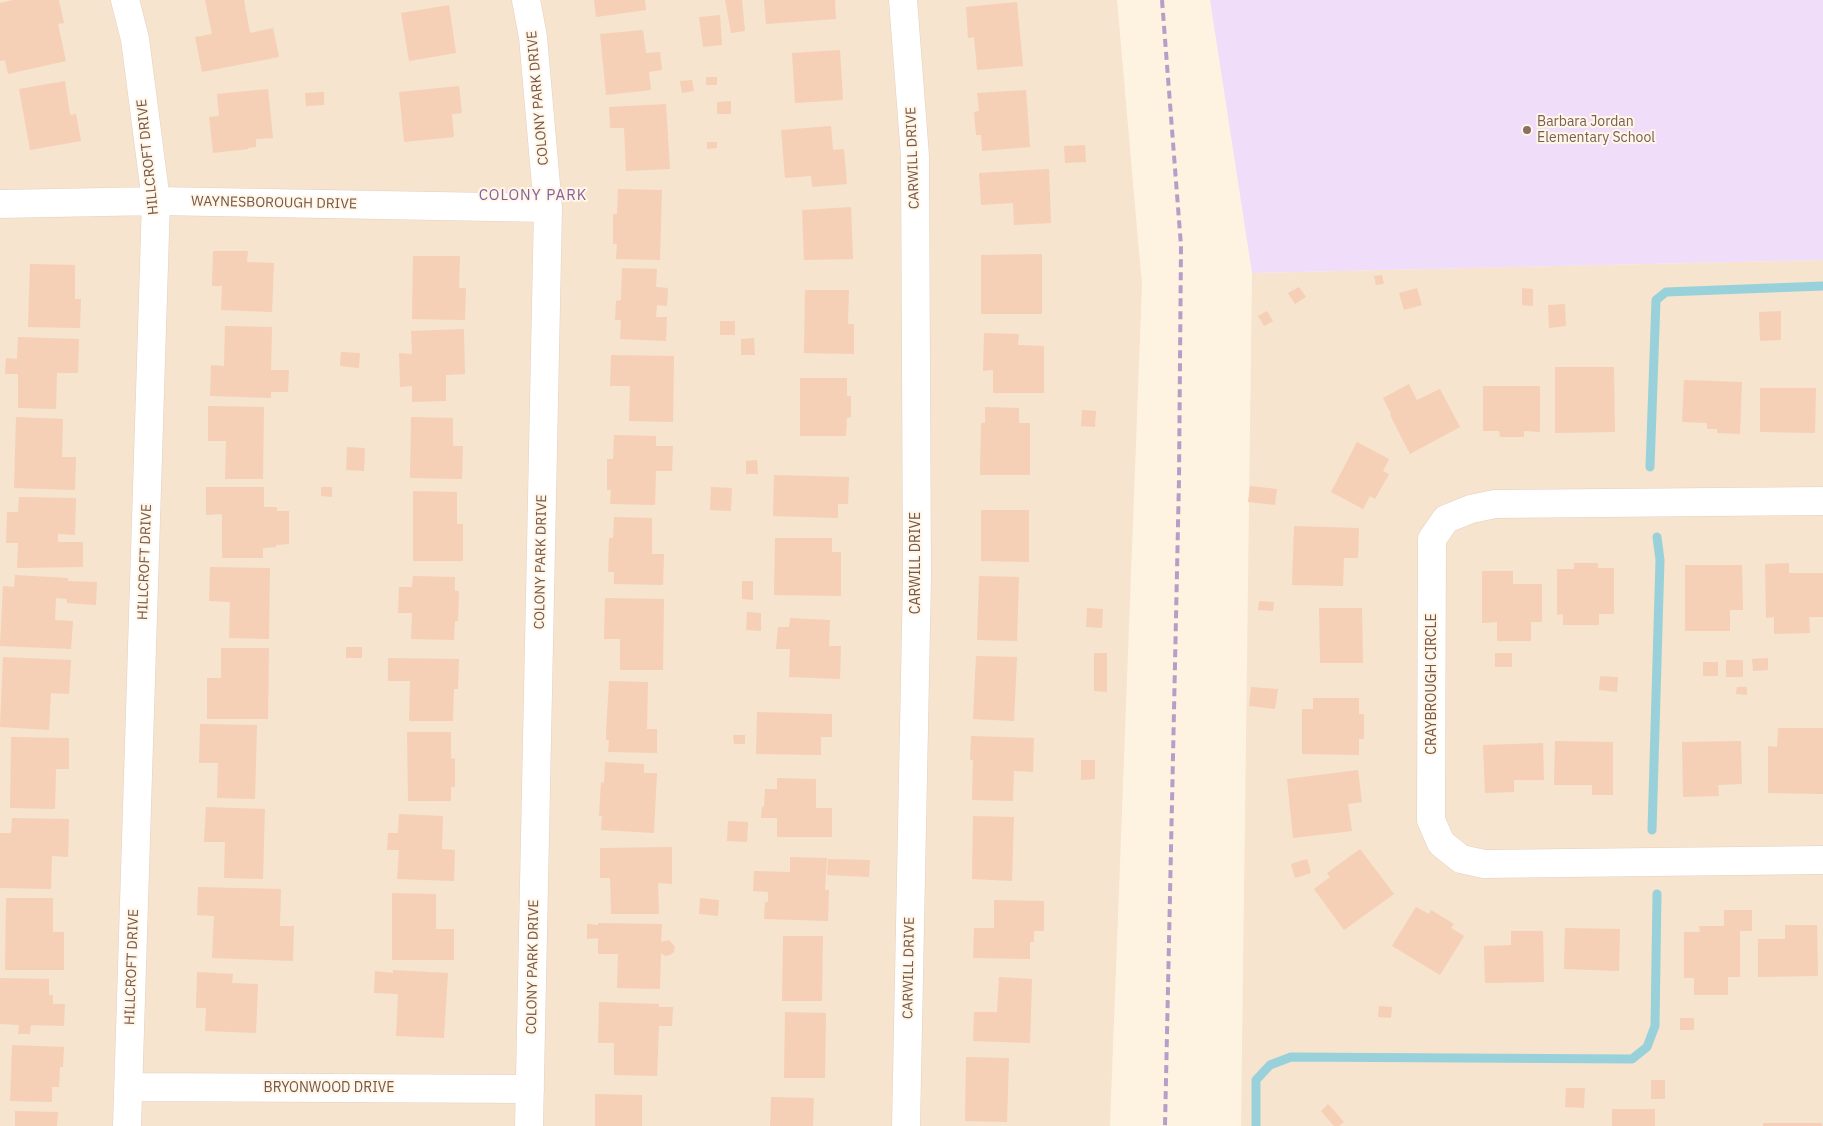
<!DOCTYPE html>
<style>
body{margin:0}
canvas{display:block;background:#fef3e0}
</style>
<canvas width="1823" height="1126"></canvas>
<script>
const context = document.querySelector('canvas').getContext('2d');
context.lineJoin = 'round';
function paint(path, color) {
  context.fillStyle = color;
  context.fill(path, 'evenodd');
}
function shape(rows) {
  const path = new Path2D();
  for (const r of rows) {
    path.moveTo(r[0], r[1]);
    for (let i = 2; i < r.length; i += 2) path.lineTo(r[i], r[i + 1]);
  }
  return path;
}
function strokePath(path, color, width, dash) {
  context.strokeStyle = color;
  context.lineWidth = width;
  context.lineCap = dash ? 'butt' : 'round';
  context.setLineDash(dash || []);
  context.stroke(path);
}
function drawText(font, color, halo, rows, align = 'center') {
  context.font = font + ' "IBM Plex Sans",sans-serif';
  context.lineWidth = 4;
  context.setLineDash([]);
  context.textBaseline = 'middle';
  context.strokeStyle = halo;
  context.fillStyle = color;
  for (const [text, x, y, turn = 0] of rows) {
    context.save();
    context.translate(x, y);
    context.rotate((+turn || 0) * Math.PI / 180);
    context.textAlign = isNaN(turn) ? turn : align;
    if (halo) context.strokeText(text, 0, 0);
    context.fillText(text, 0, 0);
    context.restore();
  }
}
const residential = shape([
 [0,0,1117,0,1142,285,1110,1126,0,1126],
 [1823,260,1823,1126,1241,1126,1252,273]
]);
const education = shape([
 [1210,0,1823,0,1823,260,1252,273]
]);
const stream = shape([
 [1650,467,1656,300,1666,292,1823,286],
 [1652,830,1660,560,1657,537],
 [1256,1126,1256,1080,1270,1065,1291,1057,1632,1059,1647,1047,1655,1026,1657,894]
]);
const building = shape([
 [13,0,59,0,64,23,58,24,66,61,8,74,5,60,0,61,0,3],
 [205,0,244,0,250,33,273,28,279,57,202,72,195,37,212,34],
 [594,0,645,0,646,10,596,17],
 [725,0,742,0,745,31,731,33],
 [764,0,835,0,836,19,766,24],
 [1017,2,1023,66,977,70,974,37,968,38,966,7],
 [449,5,456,53,409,61,401,13],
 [720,15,722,45,703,47,699,17],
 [643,30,646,53,660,52,662,70,649,72,651,90,606,95,600,34],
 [840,50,843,100,795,103,792,53],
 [706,77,717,77,717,85,706,85],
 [692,80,694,91,682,93,680,81],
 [65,81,70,115,76,114,81,141,30,150,19,89],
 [459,86,462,113,452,114,454,137,404,142,399,92],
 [268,89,273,138,256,139,256,147,248,148,248,149,213,153,209,117,219,116,217,94],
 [1026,90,1030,147,982,151,981,135,976,135,974,112,979,111,977,93],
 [324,92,324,105,306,106,305,93],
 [731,101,731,114,717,114,717,102],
 [666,104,670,169,626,171,624,128,610,128,609,107],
 [831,126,833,150,844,149,847,184,812,187,811,176,785,178,781,130],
 [707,142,717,142,717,148,707,149],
 [1085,145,1086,162,1065,163,1064,146],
 [1049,169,1051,223,1014,225,1013,203,981,205,979,173],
 [618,189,662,190,660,260,616,259,617,244,613,244,613,214,617,214],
 [851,207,853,259,804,260,802,210],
 [213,251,248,251,247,262,274,263,272,312,221,310,222,286,212,286],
 [1042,254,1042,314,981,314,981,255],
 [413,256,460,256,459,288,466,288,465,320,412,319],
 [30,264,75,265,75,299,81,299,80,328,28,327],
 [622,268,657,269,656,287,668,288,667,306,657,305,656,317,667,317,666,341,620,339,621,320,615,320,616,301,621,300],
 [1382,275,1384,284,1376,285,1374,276],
 [1299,287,1306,297,1295,304,1288,293],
 [1417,288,1422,305,1404,310,1399,293],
 [1522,288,1533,289,1533,306,1522,305],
 [805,290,849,290,848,324,854,324,854,354,804,353],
 [1565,304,1566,326,1549,328,1548,305],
 [1267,311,1273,321,1264,326,1258,316],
 [1781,311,1781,340,1760,341,1759,312],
 [720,321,735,321,735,335,720,335],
 [225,326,272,327,271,370,289,370,288,392,271,392,271,398,210,396,211,365,224,366],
 [464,329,465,374,446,375,446,401,412,402,412,386,400,387,399,353,412,354,411,331],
 [984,333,1019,334,1018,345,1044,346,1044,393,993,393,993,370,983,371],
 [18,337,79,339,78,373,57,373,56,409,18,408,18,374,5,374,6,358,17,359],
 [754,338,755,355,741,355,741,339],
 [341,352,360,353,359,368,340,366],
 [611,355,674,356,673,422,629,421,630,386,610,386],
 [1555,367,1614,367,1615,432,1555,433],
 [800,378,847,378,847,396,851,396,851,417,847,418,846,436,800,436],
 [1684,380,1742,382,1740,434,1717,433,1717,429,1707,429,1707,423,1682,422],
 [1409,384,1417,400,1440,389,1460,427,1410,454,1390,415,1391,414,1383,398],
 [1483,386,1540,386,1540,432,1524,431,1524,437,1500,437,1499,431,1483,431],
 [1760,388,1816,388,1815,433,1760,432],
 [208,406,264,407,263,479,225,479,226,441,208,441],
 [985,407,1019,408,1019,423,1030,423,1030,475,980,475,981,423,985,423],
 [1082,410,1096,411,1095,427,1081,426],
 [16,417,63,419,62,457,76,457,75,490,14,488],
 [411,417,453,418,453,446,463,446,462,479,410,478],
 [614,435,656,436,656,446,673,446,672,471,656,471,655,505,610,504,611,490,607,490,607,459,613,459],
 [1357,442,1389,459,1383,471,1389,474,1375,499,1370,496,1363,509,1331,492],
 [347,447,365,448,364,471,346,470],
 [757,460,758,474,746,474,746,461],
 [774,475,849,477,848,504,838,504,838,518,773,516],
 [1250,486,1277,489,1275,505,1248,502],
 [206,487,264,487,264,507,277,507,277,511,289,511,289,544,276,545,276,547,263,548,263,558,222,558,222,514,206,515],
 [321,487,332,487,332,497,321,496],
 [711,487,732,488,731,511,710,510],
 [413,491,457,492,457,524,463,524,463,561,413,561],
 [19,497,76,498,75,535,58,534,58,542,83,542,83,567,17,568,18,543,6,543,7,512,18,512],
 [981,510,1029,510,1029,562,981,561],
 [614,517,652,518,652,554,664,554,663,585,614,584,614,572,608,572,609,538,613,538],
 [1294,526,1359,528,1358,558,1344,558,1343,586,1292,585],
 [775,538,832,538,832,552,841,552,841,596,774,595],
 [1574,563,1598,563,1598,568,1614,568,1614,614,1599,614,1599,625,1563,625,1563,614,1557,615,1557,569,1574,569],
 [1789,563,1789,573,1823,573,1823,617,1809,617,1810,633,1774,634,1774,617,1766,618,1765,564],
 [1685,565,1742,565,1743,610,1730,610,1730,631,1685,631],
 [210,567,270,568,269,639,229,638,230,602,209,601],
 [1482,571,1513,571,1513,584,1542,584,1542,622,1531,622,1531,641,1497,641,1497,622,1482,623],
 [15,575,68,578,68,581,97,582,96,605,67,603,67,599,56,598,55,620,73,621,71,649,0,646,3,586,14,587],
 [413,576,455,577,455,591,459,591,458,621,455,621,454,640,411,639,412,613,398,613,399,587,412,587],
 [979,576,1019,577,1017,641,977,640],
 [742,581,753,581,753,600,742,599],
 [605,598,664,599,663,670,620,670,620,639,604,639],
 [1259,601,1274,602,1273,611,1258,610],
 [1087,608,1103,609,1102,628,1086,627],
 [1319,608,1362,608,1363,663,1320,663],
 [747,612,761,613,761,631,746,630],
 [790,618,830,620,829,646,841,646,840,679,789,677,790,649,776,649,778,627,789,627],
 [346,647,362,647,362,658,346,658],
 [221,648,269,648,268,719,207,719,207,678,221,678],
 [1094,653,1107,653,1107,692,1094,691],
 [1495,653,1512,653,1512,667,1495,667],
 [976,656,1017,657,1014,721,973,719],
 [3,657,71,660,69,694,51,693,49,730,0,727],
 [388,658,459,659,458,689,454,689,453,721,409,721,410,681,388,681],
 [1768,658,1768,670,1753,671,1752,659],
 [1726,660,1743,660,1743,677,1726,677],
 [1703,662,1718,662,1718,676,1703,676],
 [1600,676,1618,677,1617,692,1599,690],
 [609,681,648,682,647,729,657,729,657,753,608,752,609,740,606,740,606,732],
 [1251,687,1278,689,1275,709,1249,706],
 [1737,687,1747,687,1747,695,1736,694],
 [1313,698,1359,698,1359,714,1364,714,1364,739,1359,739,1359,755,1302,754,1302,709,1313,709],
 [757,712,832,714,832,737,821,737,821,755,756,754],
 [200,724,257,725,255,799,217,798,218,763,199,763],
 [1778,728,1823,728,1823,794,1768,793,1768,746,1777,747],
 [407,732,451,732,451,758,455,759,455,787,451,787,451,801,408,801],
 [733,735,745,735,745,744,734,744],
 [971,736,1034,738,1033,772,1014,771,1013,801,972,800,973,760,970,760],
 [11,737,69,738,69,769,56,769,55,809,10,808],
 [1555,741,1613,742,1613,795,1592,795,1592,785,1554,785],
 [1741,741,1742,784,1718,785,1719,796,1683,797,1682,742],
 [1543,743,1544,780,1514,780,1514,792,1485,793,1483,745],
 [1081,760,1095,760,1095,779,1081,780],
 [605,762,644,764,644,773,657,773,654,833,601,830,602,816,599,816,601,782,604,783],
 [1358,770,1362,802,1348,804,1352,831,1293,838,1287,779],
 [777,778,816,779,816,808,832,808,832,837,777,837,777,818,761,818,762,806,764,807,765,789,777,789],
 [206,807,265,809,263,879,224,878,225,842,204,842],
 [399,814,443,816,442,849,455,850,454,881,397,879,399,850,387,850,388,833,398,833],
 [973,816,1014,817,1012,881,972,879],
 [12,818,69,819,68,857,52,856,51,889,0,888,0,833,11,833],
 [728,821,748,822,747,842,727,841],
 [672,847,672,884,658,883,659,914,611,914,610,878,600,878,600,848],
 [1360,849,1394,894,1344,930,1314,889,1330,877,1327,873],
 [790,857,827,858,825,890,829,890,828,921,764,919,765,902,768,902,768,892,753,891,754,871,790,872],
 [828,859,870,860,869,877,827,875],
 [1307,859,1311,873,1295,878,1291,864],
 [198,887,281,889,280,926,294,926,293,961,212,958,214,916,197,915],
 [392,893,436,894,436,929,454,929,454,960,392,960],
 [6,898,53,898,53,932,64,932,64,970,5,970],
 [700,898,719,900,718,916,699,914],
 [994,900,1044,901,1044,931,1034,931,1034,942,1030,942,1030,959,973,958,974,928,994,928],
 [1416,907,1429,914,1431,910,1454,924,1451,928,1464,936,1440,975,1392,946],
 [1724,910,1752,910,1752,931,1740,931,1740,977,1728,977,1728,995,1694,995,1694,978,1684,978,1684,932,1700,932,1699,926,1724,926],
 [598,923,662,924,661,942,669,940,675,947,674,952,670,955,665,956,661,953,660,989,617,988,618,954,598,954,598,938,587,939,587,924,598,925],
 [1785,925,1817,925,1818,976,1758,977,1758,939,1785,939],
 [1565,928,1620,929,1619,971,1564,969],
 [1511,931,1543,931,1544,982,1485,983,1484,946,1511,945],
 [783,936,823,936,822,1001,782,1001],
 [393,970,448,973,444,1038,396,1036,398,994,374,993,375,971,393,973],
 [197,972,233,974,232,983,258,984,256,1033,205,1031,206,1008,196,1008],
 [999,977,1032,979,1030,1043,973,1041,974,1012,997,1012],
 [0,978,49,979,49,995,53,995,53,1004,65,1004,64,1026,31,1025,30,1034,18,1034,19,1025,0,1024],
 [599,1002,659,1004,659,1007,673,1007,672,1026,659,1026,657,1076,614,1075,614,1043,598,1043],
 [1379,1006,1392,1007,1391,1018,1378,1017],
 [785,1012,826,1013,825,1078,784,1078],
 [1680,1018,1694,1018,1694,1030,1680,1030],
 [12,1045,64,1047,63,1067,60,1067,59,1087,52,1087,52,1102,10,1101],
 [966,1057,1009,1058,1007,1122,965,1121],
 [1651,1080,1665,1080,1665,1099,1651,1099],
 [1566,1088,1585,1088,1584,1108,1565,1107],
 [595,1094,642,1095,642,1126,595,1126],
 [771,1097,814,1098,813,1126,770,1126],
 [1328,1104,1344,1122,1339,1126,1334,1126,1321,1111],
 [1612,1109,1655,1109,1655,1126,1612,1126],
 [15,1111,58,1112,57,1126,15,1126],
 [1763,1123,1822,1123,1822,1126,1763,1126]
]);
const minor = shape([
 [125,0,135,39,156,201,127,1126],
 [526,0,533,37,548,208,529,1126],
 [903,0,915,156,917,577,906,1126],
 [0,204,156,201,548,208],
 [1823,501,1495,504,1471,509,1446,519,1432,539,1431,820,1441,843,1461,859,1484,864,1823,860],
 [129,1087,530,1089]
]);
const rail = shape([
 [1162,0,1181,246,1179,479,1165,1126]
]);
const markers = [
 [1527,130,5,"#8d6e63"]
];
const streetNames = [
 ["COLONY PARK DRIVE",538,98,-95],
 ["HILLCROFT DRIVE",148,157,-96],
 ["CARWILL DRIVE",913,158,-92],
 ["WAYNESBOROUGH DRIVE",274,203,1],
 ["HILLCROFT DRIVE",145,562,-88],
 ["COLONY PARK DRIVE",541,562,-89],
 ["CARWILL DRIVE",916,563,-90],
 ["CRAYBROUGH CIRCLE",1432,684,-90],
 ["HILLCROFT DRIVE",132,967,-88],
 ["COLONY PARK DRIVE",533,967,-89],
 ["CARWILL DRIVE",909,968,-89],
 ["BRYONWOOD DRIVE",329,1088]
];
const educationNames = [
 ["Barbara Jordan",1537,122],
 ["Elementary School",1537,138]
];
const neighbourhoodNames = [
 ["COLONY PARK",533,196]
];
paint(residential, '#f6e4ce');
paint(education, '#f0ddfa');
strokePath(stream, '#99d1db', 9);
paint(building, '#f5cfb6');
strokePath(minor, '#e5d0bf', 29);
strokePath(minor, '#fff', 28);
strokePath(rail, '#b59fc8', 4, [8, 5]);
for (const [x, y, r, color] of markers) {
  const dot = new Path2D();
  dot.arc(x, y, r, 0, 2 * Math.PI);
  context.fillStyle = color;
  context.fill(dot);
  strokePath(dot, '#fff6e8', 2);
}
drawText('14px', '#775746', '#fff6e8', streetNames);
drawText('14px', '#785e54', '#fff6e8', educationNames, 'left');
context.letterSpacing = '1px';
drawText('15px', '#87619b', '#fff6e8', neighbourhoodNames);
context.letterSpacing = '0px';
</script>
